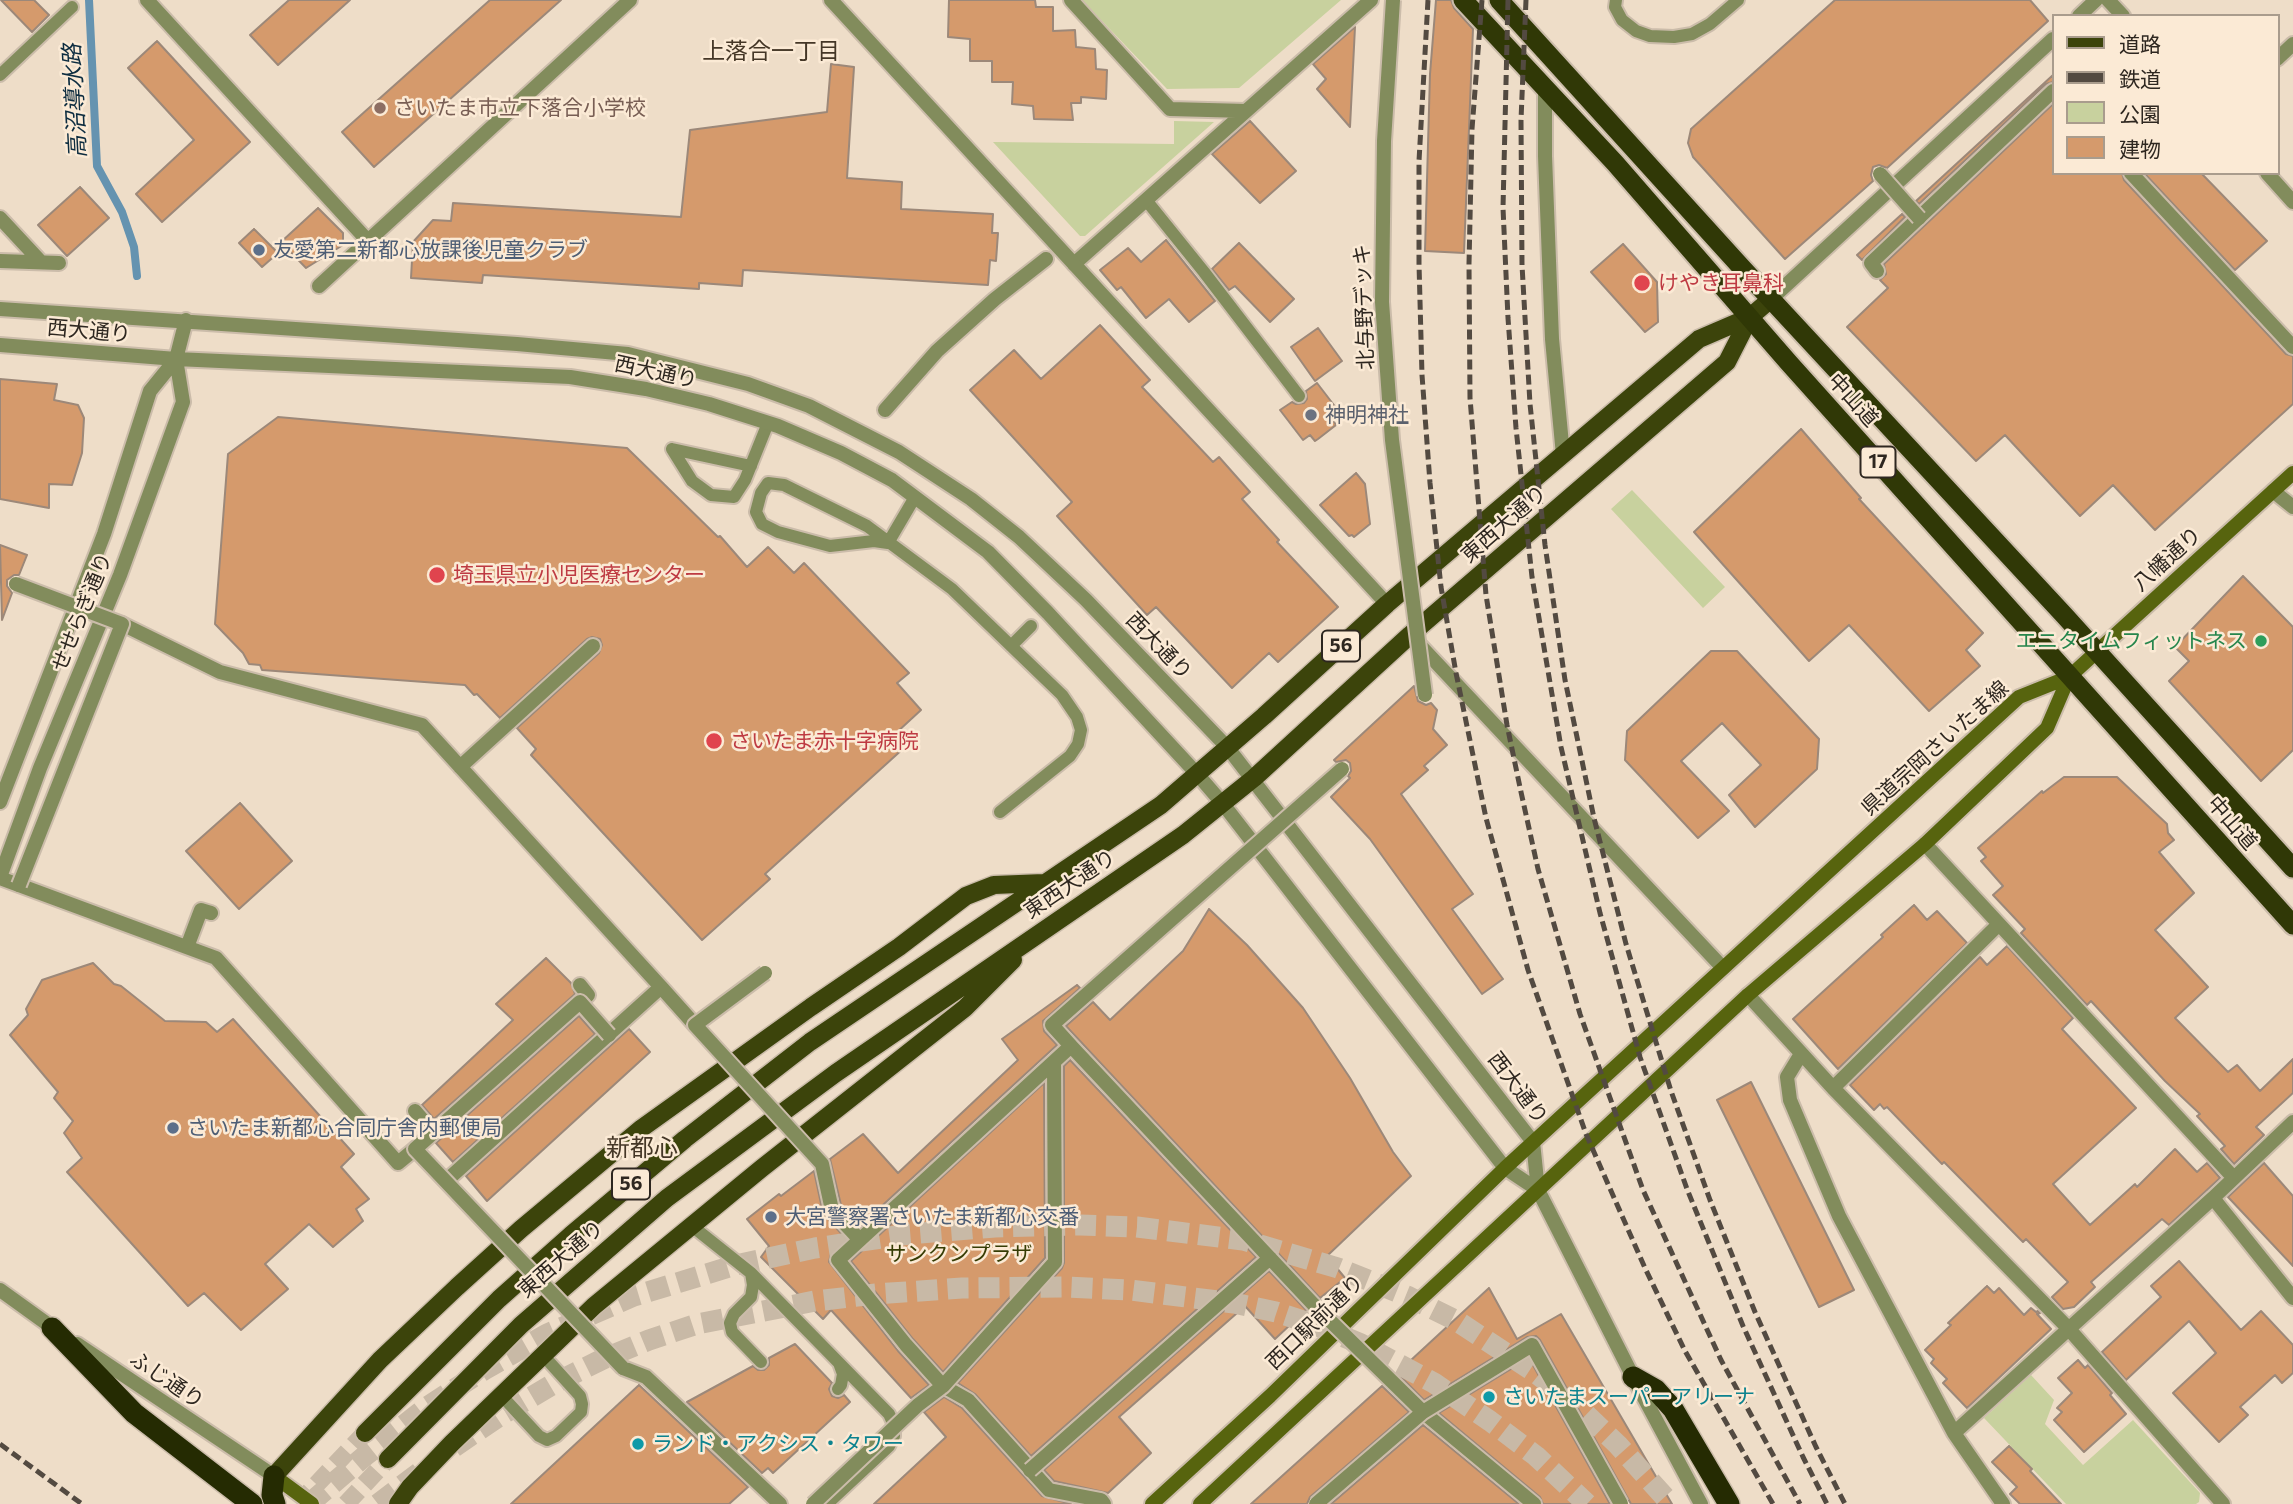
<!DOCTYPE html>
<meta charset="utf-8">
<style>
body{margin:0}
#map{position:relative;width:2293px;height:1504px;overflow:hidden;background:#eeddc8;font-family:Commissioner,"Noto Sans JP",sans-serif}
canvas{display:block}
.legend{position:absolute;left:2052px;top:14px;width:228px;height:161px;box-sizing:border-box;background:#fbead5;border:2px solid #a99c8d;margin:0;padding:9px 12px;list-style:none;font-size:21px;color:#2e2720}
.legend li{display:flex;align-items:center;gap:14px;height:35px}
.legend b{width:35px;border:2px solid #a99c8d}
</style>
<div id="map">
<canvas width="2293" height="1504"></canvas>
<ul class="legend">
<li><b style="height:9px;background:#3c440b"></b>道路</li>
<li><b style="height:9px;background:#534a41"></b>鉄道</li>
<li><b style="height:19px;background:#c8d19e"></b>公園</li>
<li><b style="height:19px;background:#d59a6c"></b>建物</li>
</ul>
</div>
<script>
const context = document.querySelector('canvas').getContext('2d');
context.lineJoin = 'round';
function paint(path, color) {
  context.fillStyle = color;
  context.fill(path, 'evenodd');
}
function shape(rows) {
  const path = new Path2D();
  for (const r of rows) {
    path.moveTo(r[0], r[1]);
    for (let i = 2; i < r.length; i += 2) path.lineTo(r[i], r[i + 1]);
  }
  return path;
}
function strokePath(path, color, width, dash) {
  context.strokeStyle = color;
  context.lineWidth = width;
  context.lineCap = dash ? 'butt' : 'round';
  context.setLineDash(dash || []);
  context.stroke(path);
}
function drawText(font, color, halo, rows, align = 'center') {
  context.font = font + ' Commissioner,"Noto Sans JP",sans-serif';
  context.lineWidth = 5;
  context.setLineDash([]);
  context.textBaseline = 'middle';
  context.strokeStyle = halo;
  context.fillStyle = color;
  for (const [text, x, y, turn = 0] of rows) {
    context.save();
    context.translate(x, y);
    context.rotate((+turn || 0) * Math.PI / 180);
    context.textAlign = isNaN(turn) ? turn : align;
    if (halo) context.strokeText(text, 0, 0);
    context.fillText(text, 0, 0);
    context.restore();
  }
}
const green = shape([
 [1082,0,1341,0,1239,88,1167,89],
 [1174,121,1214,122,1085,236,1080,236,993,142,1174,144],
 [1632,490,1725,587,1703,608,1611,509],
 [2031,1375,2054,1400,2045,1424,2083,1465,2133,1420,2200,1493,2199,1502,2196,1504,2066,1504,1984,1418]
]);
const stream = shape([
 [89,0,97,166,122,212,134,247,137,276]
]);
const building = shape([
 [1,0,34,0,49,15,32,32,1,0],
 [289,0,350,0,278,65,250,35,289,0],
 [490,0,561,0,374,167,342,132,490,0],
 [949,0,1035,0,1036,7,1053,7,1053,31,1075,30,1076,47,1095,49,1096,69,1107,70,1106,99,1081,97,1081,103,1071,103,1073,120,1034,119,1033,106,1012,104,1013,82,992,82,992,61,970,61,970,39,948,37,949,0],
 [1436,0,1451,0,1454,8,1473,29,1464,253,1425,251,1430,74,1436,0],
 [1835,0,2030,0,2048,21,1887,168,1879,165,1873,167,1871,175,1873,181,1785,259,1693,157,1688,143,1691,129,1835,0],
 [1355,27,1350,127,1317,89,1326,79,1313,64,1355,27],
 [157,41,250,142,162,222,136,194,194,140,128,68,157,41],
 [831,64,854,67,847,178,902,182,901,209,993,214,992,233,998,233,996,261,990,260,988,285,743,270,742,286,699,283,699,289,483,275,482,283,411,278,413,242,433,220,451,221,453,203,681,217,690,130,827,112,831,64],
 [2053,75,2053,82,2046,84,1919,204,1916,201,2053,75],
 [2053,104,2053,173,2122,173,2124,180,2286,354,2293,356,2293,404,2155,530,2113,485,2080,516,2005,435,1976,461,1847,327,1888,288,1880,280,1886,274,1884,264,2053,104],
 [1250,121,1296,171,1260,203,1212,154,1250,121],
 [2144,173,2201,173,2267,241,2235,270,2144,173],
 [80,187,109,218,67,256,38,225,80,187],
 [318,208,343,233,343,245,306,268,281,242,318,208],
 [1902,214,1905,217,1862,260,1857,255,1902,214],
 [254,229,278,253,262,267,239,243,254,229],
 [1166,240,1215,301,1189,322,1169,299,1146,318,1121,287,1117,290,1100,270,1128,248,1141,262,1166,240],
 [1239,243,1294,299,1270,322,1235,286,1229,290,1212,269,1239,243],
 [1623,244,1657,282,1658,322,1645,332,1591,272,1623,244],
 [1100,325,1150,380,1142,387,1213,462,1219,457,1250,492,1242,499,1279,540,1277,542,1338,607,1278,662,1269,653,1232,688,1156,607,1147,615,1057,516,1072,502,970,390,1014,350,1041,379,1100,325],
 [1318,328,1342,361,1315,381,1291,347,1318,328],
 [0,379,57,384,54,400,78,405,84,418,82,453,72,485,49,484,49,508,0,499,0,379],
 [1317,383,1340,413,1332,419,1336,425,1318,439,1315,441,1310,435,1303,440,1280,410,1292,402,1296,404,1304,403,1307,399,1306,391,1317,383],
 [278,417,627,448,718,537,720,536,747,567,768,547,794,573,804,563,909,673,897,683,921,710,895,734,905,747,765,874,770,879,702,940,531,755,536,749,517,728,599,653,602,645,600,639,592,637,587,639,500,718,477,694,474,695,465,685,262,670,260,665,249,664,243,653,215,624,228,454,278,417],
 [1801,429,1861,498,1859,499,1983,633,1966,650,1980,666,1929,711,1849,625,1809,661,1694,532,1801,429],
 [1356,473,1365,484,1370,524,1354,537,1352,535,1349,536,1320,505,1356,473],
 [0,545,27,555,19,575,14,575,7,580,7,586,12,593,2,620,0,545],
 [2243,576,2293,627,2293,750,2261,781,2169,681,2189,661,2175,647,2243,576],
 [1711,651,1737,651,1819,739,1817,769,1755,827,1729,795,1761,765,1722,723,1681,761,1729,811,1698,838,1625,760,1627,731,1711,651],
 [1414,686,1418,701,1426,705,1431,703,1437,710,1433,729,1447,745,1424,766,1428,770,1401,794,1473,894,1452,909,1503,979,1482,994,1370,839,1331,797,1350,778,1348,776,1351,771,1350,763,1346,760,1336,762,1334,760,1414,686],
 [2064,777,2117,777,2167,824,2168,833,2174,840,2159,852,2194,893,2155,930,2208,987,2175,1018,2228,1072,2237,1065,2260,1091,2293,1059,2293,1093,2256,1127,2264,1135,2234,1164,2221,1149,2225,1146,2197,1116,2200,1114,2165,1081,2091,1001,2087,1005,2021,933,2025,929,1993,895,2003,886,1981,861,1986,857,1978,848,2042,791,2043,793,2064,777],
 [240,803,292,861,239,909,186,851,240,803],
 [1914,905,1927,920,1937,911,1967,943,1838,1069,1793,1019,1883,937,1881,935,1914,905],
 [1209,909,1247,945,1303,1008,1350,1078,1393,1152,1411,1176,1327,1256,1345,1278,1320,1298,1066,1026,1093,1002,1110,1020,1183,951,1209,909],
 [2007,946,2073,1018,2062,1029,2136,1108,2053,1184,2090,1225,2135,1184,2137,1187,2175,1149,2197,1172,2207,1163,2220,1178,2169,1225,2162,1219,2091,1282,2095,1287,2074,1307,2063,1309,2052,1297,2068,1282,2026,1239,2023,1242,1944,1162,1942,1164,1887,1107,1884,1109,1880,1104,1874,1110,1850,1085,1980,957,1987,965,2007,946],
 [546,958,571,983,575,994,434,1119,422,1105,513,1020,496,1004,546,958],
 [93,963,114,984,121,986,165,1021,206,1022,217,1032,233,1019,354,1154,341,1167,369,1199,356,1209,363,1221,333,1247,309,1224,265,1264,288,1289,241,1330,204,1293,188,1306,67,1172,82,1158,64,1133,73,1121,54,1098,58,1092,10,1035,28,1015,26,1009,42,980,93,963],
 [1077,985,1080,988,1043,1021,1044,1031,1057,1045,860,1226,841,1205,830,1159,863,1134,898,1173,1018,1060,1002,1039,1077,985],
 [579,1016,595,1034,453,1162,436,1143,579,1016],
 [629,1029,650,1052,487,1201,466,1176,629,1029],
 [1070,1060,1256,1257,1031,1456,975,1394,958,1383,1062,1268,1064,1263,1064,1066,1070,1060],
 [1751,1082,1854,1290,1819,1307,1717,1100,1751,1082],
 [1044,1083,1045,1258,943,1372,913,1339,851,1261,1044,1083],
 [2264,1163,2293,1196,2293,1266,2228,1197,2264,1163],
 [814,1171,823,1213,846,1239,831,1253,829,1262,898,1351,929,1385,911,1398,831,1310,823,1319,761,1257,769,1246,747,1219,779,1194,781,1196,814,1171],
 [2179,1261,2241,1330,2261,1311,2293,1345,2293,1373,2282,1383,2275,1375,2240,1407,2248,1415,2219,1442,2173,1393,2216,1353,2189,1321,2126,1380,2102,1352,2161,1297,2151,1286,2179,1261],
 [1269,1271,1306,1310,1275,1339,1245,1306,1119,1417,1151,1453,1108,1493,1054,1481,1044,1470,1269,1271],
 [1987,1286,1994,1293,1999,1288,2024,1315,2031,1308,2036,1312,2038,1311,2040,1313,2037,1314,2051,1329,1967,1408,1943,1383,1947,1379,1931,1363,1934,1359,1925,1350,1951,1325,1948,1323,1987,1286],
 [1489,1288,1517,1339,1561,1314,1672,1504,1631,1504,1540,1340,1536,1336,1527,1337,1424,1400,1397,1373,1489,1288],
 [795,1344,832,1383,829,1389,832,1396,838,1398,844,1395,850,1402,773,1473,768,1468,762,1473,687,1402,753,1366,758,1370,764,1370,769,1365,769,1358,795,1344],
 [1529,1358,1610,1504,1543,1504,1540,1497,1439,1413,1529,1358],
 [2078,1360,2085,1368,2088,1365,2112,1393,2110,1395,2126,1414,2084,1452,2054,1420,2062,1412,2057,1408,2072,1393,2058,1378,2078,1360],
 [639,1385,748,1487,729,1504,511,1504,639,1385],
 [1382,1386,1409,1412,1310,1497,1307,1504,1251,1504,1382,1386],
 [944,1397,962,1408,1042,1496,1071,1504,874,1504,946,1437,924,1412,944,1397],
 [1423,1425,1519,1504,1331,1504,1423,1425],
 [2009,1446,2032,1469,2030,1471,2061,1504,2020,1504,2010,1494,2017,1487,1992,1462,2009,1446]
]);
const primaryTunnel = shape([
 [298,1504,365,1433],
 [346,1504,388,1459]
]);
const motorwayTunnel = shape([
 [454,1447,498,1417,555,1383,603,1359,649,1340,697,1324,815,1301,876,1294,962,1288,1065,1287,1130,1290,1234,1303,1276,1312,1318,1326,1361,1344,1434,1383,1490,1421,1536,1456,1587,1504],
 [309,1504,366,1455,427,1407,484,1370,547,1334,634,1296,736,1265,815,1248,909,1234,995,1227,1080,1225,1137,1227,1243,1240,1338,1268,1407,1296,1457,1321,1536,1373,1575,1404,1618,1445,1671,1504],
 [378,1504,420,1472]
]);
const service = shape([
 [1616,0,1615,7,1622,20,1636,31,1650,36,1674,37,1692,34,1710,24,1738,0],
 [0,75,72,7],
 [1146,200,1204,272,1299,396],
 [672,449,692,481,711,495,734,497,745,480,768,423],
 [672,449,751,466],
 [888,543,874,541,830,546,778,532,762,524,756,512,761,493,768,483,784,485,867,526,952,589,1062,695,1077,717,1081,730,1078,744,1070,756,1000,812],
 [888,543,915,497],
 [1011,646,1031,626],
 [692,1226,751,1273,889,1414,894,1425,894,1436,889,1446,827,1504],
 [751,1273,753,1285,751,1297,734,1314,730,1323,732,1332,761,1362],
 [838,1389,841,1385,843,1374,839,1363],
 [501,1395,539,1436,547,1440,556,1436,581,1412,582,1404,580,1396,542,1354]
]);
const pedestrian = shape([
 [2131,173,2293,347],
 [1877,271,1871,263,2053,91],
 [885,410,937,351,995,299,1046,259],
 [122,624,220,672,422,725,661,987],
 [460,767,593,646],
 [0,878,216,958,398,1163,415,1149],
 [187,947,201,910,211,913],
 [580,1002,588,995,580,985],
 [415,1111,433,1132],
 [446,1181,661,987,695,1025],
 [623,1368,646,1377,780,1504],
 [943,1386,968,1400,1049,1490,1101,1500,1104,1504],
 [1423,1412,1534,1504]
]);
const minor = shape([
 [147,0,368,241],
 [1071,0,1170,109,1246,111],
 [2277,59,2293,44],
 [1545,87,1545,156,1552,339,1563,455],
 [0,218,40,261],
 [0,261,59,263],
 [1074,264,1371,0],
 [319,286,630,0],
 [2273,491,2293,507],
 [1414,639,1723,968],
 [1925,844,2233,1177],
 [1748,995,1833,1088,2068,1328,2223,1504],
 [1801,1054,1787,1077,1790,1100,1839,1216,1954,1433,2003,1504],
 [1833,1088,1998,925],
 [2213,1198,2293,1298],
 [1954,1433,2213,1198,2293,1122]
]);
const tertiary = shape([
 [831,0,1387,604],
 [2108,0,2123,16],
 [2079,16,2096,0],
 [2267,173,2293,202],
 [1771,299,2053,39],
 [0,309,517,344,628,354,748,384,809,406,899,452,971,499,1019,537,1086,600,1228,748,1533,1142,1538,1190,1633,1377,1701,1504],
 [0,345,176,359,570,377,646,389,709,404,778,426,841,453,892,480,988,552,1048,613,1198,775,1223,804,1505,1168,1538,1190],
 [0,802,104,534,150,391,176,359],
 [0,877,40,768,120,575,183,402,176,359,186,320],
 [0,1290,57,1331],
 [77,1344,274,1476]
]);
const secondary = shape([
 [274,1476,312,1504],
 [1152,1504,1270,1396,1505,1168,2019,697,2069,677,2293,473],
 [1200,1504,1748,995,1925,844,2047,728,2069,677]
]);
const primary = shape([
 [365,1433,499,1299,571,1235,685,1139,810,1042,1161,805,1264,716,1387,604,1699,339,1750,317,1771,299],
 [388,1459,521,1325,667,1198,836,1073,1183,835,1254,778,1410,635,1727,362,1750,317],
 [274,1476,380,1360,457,1287,521,1229,642,1128,811,1007,899,947,966,896,994,885,1044,883],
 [398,1504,410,1487,452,1443,594,1306,762,1168,965,1008,1013,960]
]);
const trunk = shape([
 [1463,0,1615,163,1789,363,2293,925],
 [1499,0,1742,268,2064,615,2293,868]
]);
const motorway = shape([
 [52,1328,134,1413,252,1504],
 [1633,1377,1656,1390,1673,1409,1729,1504],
 [274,1476,272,1495,275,1504]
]);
const rail = shape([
 [1428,0,1419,161,1419,264,1422,375,1430,483,1441,587,1456,673,1486,818,1528,970,1586,1134,1645,1268,1685,1351,1773,1504],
 [1482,0,1472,129,1469,264,1470,398,1486,595,1507,725,1521,792,1538,869,1580,1014,1643,1190,1721,1360,1800,1504],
 [1508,0,1503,208,1508,318,1516,428,1532,577,1561,747,1600,913,1640,1057,1687,1189,1743,1326,1803,1457,1827,1504],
 [1526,0,1521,120,1522,265,1530,404,1545,545,1565,680,1594,818,1626,944,1671,1091,1710,1200,1755,1312,1816,1447,1845,1504],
 [0,1444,82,1504]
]);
const pedestrianBridge = shape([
 [1393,0,1384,141,1382,302,1392,440,1425,695],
 [1880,174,1919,218],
 [16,584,122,624,19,885],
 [765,973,695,1025,822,1164,832,1210,860,1240],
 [609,1035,580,1002,415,1149,623,1368],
 [1071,1046,1313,1304,1423,1412,1316,1504],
 [943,1386,1055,1262,1054,1062],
 [1423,1412,1532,1345,1621,1504],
 [1030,1470,1270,1258],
 [813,1504,918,1405,943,1386,906,1345,838,1260,1071,1046,1052,1025,1342,769]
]);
const markers = [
 [380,108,7,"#8d6e63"],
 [259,250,7,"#5c6f8a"],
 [1642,283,9,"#e0444e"],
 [1311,415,7,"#6b7280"],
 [437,575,9,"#e0444e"],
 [2261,641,7,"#2e9e5b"],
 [714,741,9,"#e0444e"],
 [173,1128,7,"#5c6f8a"],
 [771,1217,7,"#5c6f8a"],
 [1489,1397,7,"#0f9aa8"],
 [638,1444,7,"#0f9aa8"]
];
const shields = [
 [1878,462,35],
 [1341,646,38],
 [631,1184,38]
];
const shieldNames = [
 ["17",1878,462],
 ["56",1341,646],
 ["56",631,1184]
];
const educationNames = [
 ["さいたま市立下落合小学校",394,108]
];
const serviceNames = [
 ["友愛第二新都心放課後児童クラブ",273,250],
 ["さいたま新都心合同庁舎内郵便局",187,1128],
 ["大宮警察署さいたま新都心交番",785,1217]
];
const healthNames = [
 ["けやき耳鼻科",1658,283],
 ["埼玉県立小児医療センター",453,575],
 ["さいたま赤十字病院",730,741]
];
const streetNames = [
 ["北与野デッキ",1364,307,-92],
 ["西大通り",89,331,5],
 ["西大通り",656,372,12],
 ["中山道",1853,400,48],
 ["東西大通り",1504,524,-41],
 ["八幡通り",2167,559,-42],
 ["せせらぎ通り",82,612,-68],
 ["西大通り",1159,646,46],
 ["県道宗岡さいたま線",1935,748,-42],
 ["中山道",2232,823,49],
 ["東西大通り",1070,884,-34],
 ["西大通り",1518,1088,53],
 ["東西大通り",561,1259,-41],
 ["西口駅前通り",1315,1322,-44],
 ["ふじ通り",167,1380,34]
];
const worshipNames = [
 ["神明神社",1325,415]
];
const leisureNames = [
 ["エニタイムフィットネス",2247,641]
];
const parkNames = [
 ["サンクンプラザ",959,1254]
];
const cultureNames = [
 ["さいたまスーパーアリーナ",1503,1397],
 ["ランド・アクシス・タワー",652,1444]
];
const neighbourhoodNames = [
 ["上落合一丁目",771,51]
];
const waterNames = [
 ["高沼導水路",75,101,-93]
];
const quarterNames = [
 ["新都心",642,1148]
];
paint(green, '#c8d19e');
strokePath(stream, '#6593b0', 8);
paint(building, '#d59a6c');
strokePath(building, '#9c8879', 2);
strokePath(primaryTunnel, '#c8b9a6', 18, [18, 9]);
strokePath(motorwayTunnel, '#c8b9a6', 21, [21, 10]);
strokePath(service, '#cbbcaa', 16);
strokePath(pedestrian, '#cbbcaa', 18);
strokePath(minor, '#cbbcaa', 18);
strokePath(tertiary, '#cbbcaa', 18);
strokePath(secondary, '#cbbcaa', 18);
strokePath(primary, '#cbbcaa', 21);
strokePath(trunk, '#cbbcaa', 23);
strokePath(motorway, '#cbbcaa', 24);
strokePath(service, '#828c5c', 12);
strokePath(pedestrian, '#828c5c', 14);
strokePath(minor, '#828c5c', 14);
strokePath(tertiary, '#828c5c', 14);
strokePath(secondary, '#57640e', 14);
strokePath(primary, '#3c440b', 18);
strokePath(trunk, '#303806', 19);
strokePath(motorway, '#252b02', 21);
strokePath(rail, '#534a41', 5, [10, 5]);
strokePath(pedestrianBridge, '#cbbcaa', 18, []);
strokePath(pedestrianBridge, '#828c5c', 14);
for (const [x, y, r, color] of markers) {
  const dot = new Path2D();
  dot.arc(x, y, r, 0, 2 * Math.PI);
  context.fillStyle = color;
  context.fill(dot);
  strokePath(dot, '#fbead5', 2.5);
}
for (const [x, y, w] of shields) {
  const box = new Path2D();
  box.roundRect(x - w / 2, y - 15.5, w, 31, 5);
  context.fillStyle = '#fbead5';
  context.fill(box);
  strokePath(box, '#2e2720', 2);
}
drawText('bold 19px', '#2e2720', null, shieldNames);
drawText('21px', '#785e54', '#fbead5', educationNames, 'left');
drawText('21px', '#4e5e75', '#fbead5', serviceNames, 'left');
drawText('21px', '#be3a42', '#fbead5', healthNames, 'left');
drawText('21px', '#2e2720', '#fbead5', streetNames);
drawText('21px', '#5b616d', '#fbead5', worshipNames, 'left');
drawText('21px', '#27864d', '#fbead5', leisureNames, 'right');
drawText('21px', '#363c04', '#fbead5', parkNames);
drawText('21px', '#0d838f', '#fbead5', cultureNames, 'left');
drawText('23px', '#453727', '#fbead5', neighbourhoodNames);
drawText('italic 23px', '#0e2d40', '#fbead5', waterNames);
drawText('24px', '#453727', '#fbead5', quarterNames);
</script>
